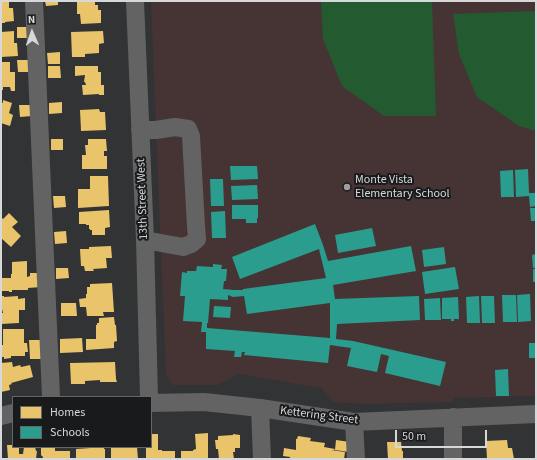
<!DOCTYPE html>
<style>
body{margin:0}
#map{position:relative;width:537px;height:460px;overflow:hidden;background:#323335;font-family:"Source Sans 3",sans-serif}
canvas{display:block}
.frame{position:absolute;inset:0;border:2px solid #d7d8da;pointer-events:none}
.legend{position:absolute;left:12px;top:396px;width:140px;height:52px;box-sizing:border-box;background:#191a1c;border:1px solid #656668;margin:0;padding:5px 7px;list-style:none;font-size:12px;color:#d7d8da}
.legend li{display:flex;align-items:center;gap:8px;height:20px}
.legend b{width:20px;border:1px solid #656668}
.north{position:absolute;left:12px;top:12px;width:40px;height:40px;-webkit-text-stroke:3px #191a1c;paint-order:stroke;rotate:358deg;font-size:11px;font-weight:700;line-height:16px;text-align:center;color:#d7d8da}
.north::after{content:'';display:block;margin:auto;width:14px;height:18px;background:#d7d8da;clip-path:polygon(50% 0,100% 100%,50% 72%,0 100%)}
.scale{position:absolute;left:395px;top:430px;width:92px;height:18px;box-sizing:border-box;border:2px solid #d7d8da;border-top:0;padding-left:5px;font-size:12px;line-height:14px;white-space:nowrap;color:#d7d8da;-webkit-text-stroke:3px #191a1c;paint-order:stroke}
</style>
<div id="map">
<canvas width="537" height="460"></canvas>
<div class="frame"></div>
<ul class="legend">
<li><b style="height:11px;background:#e9c46a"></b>Homes</li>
<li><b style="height:11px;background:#2a9d8f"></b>Schools</li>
</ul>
<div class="north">N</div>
<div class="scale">50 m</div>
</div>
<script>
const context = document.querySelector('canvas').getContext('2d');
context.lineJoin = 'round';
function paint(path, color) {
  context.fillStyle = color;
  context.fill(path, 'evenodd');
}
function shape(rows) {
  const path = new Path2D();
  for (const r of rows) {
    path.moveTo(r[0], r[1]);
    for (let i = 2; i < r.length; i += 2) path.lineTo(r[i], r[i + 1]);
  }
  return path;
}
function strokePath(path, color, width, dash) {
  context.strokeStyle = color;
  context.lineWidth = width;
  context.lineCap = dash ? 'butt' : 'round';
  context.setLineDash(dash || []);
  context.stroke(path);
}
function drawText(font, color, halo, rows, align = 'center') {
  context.font = font + ' "Source Sans 3",sans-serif';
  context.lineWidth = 4;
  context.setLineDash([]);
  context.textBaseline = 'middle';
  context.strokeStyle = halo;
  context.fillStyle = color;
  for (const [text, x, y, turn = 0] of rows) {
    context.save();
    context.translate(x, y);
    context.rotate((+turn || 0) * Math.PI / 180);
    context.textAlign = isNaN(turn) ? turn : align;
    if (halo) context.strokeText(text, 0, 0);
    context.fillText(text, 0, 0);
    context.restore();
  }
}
const education = shape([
 [151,1,536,1,536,396,454,398,453,402,365,404,333,402,321,388,238,374,218,385,173,385,166,375]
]);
const green = shape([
 [321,1,432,1,436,116,384,116,342,86,323,39],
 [536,11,536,131,519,126,477,97,459,54,453,14]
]);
const homes = shape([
 [1,1,9,1,9,8,13,8,14,21,5,22,5,23,1,23],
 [45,1,58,1,58,5,46,6],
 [95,1,95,5,98,5,98,10,101,10,101,23,81,24,80,14,77,14,77,2],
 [17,27,28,27,28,38,17,38],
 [14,31,14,43,17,43,18,56,1,57,1,32],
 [103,31,104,43,99,44,99,53,85,54,85,57,72,57,71,32],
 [60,52,60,64,48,64,47,53],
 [17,60,29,60,30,72,18,72],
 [1,62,10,62,10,72,15,72,15,91,11,91,10,87,3,87,3,90,1,90],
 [48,66,60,66,61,78,48,78],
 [75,66,98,66,98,72,101,72,101,85,104,85,104,95,99,95,99,94,83,95,82,85,86,85,85,82,84,82,85,75,75,76],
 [3,100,12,103,9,113,13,115,10,126,1,123,1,102,3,103],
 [62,102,62,113,49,114,49,103],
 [19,105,31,105,32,116,20,117],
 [99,109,100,112,105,112,106,130,81,131,80,110],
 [51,139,63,139,63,150,51,150],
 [88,139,106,139,107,151,104,151,104,156,107,156,107,169,82,169,82,155,86,155,85,145,88,145],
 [90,176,108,176,109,206,78,208,78,189,90,189],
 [53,196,65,196,66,207,54,208],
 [109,210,110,227,105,228,105,235,92,235,92,230,90,230,90,229,89,229,89,225,86,225,86,224,79,224,79,212],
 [9,213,18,222,12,227,21,236,11,247,1,238,1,217,3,219],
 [66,231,67,243,55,244,54,232],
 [111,246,112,258,106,258,107,268,93,269,94,271,85,271,84,266,81,266,80,249,89,249,89,247],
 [27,261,27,277,30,276,30,273,38,273,41,287,28,288,28,290,12,290,12,292,9,292,9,291,1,291,1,278,11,278,11,274,12,274,12,262],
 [56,268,68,268,69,278,56,279],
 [112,283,114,312,103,312,104,316,87,316,86,307,80,307,79,299,86,298,86,294,87,294,87,287,90,287,90,284],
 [1,296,4,296,4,297,18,296,18,299,25,298,25,310,19,310,19,323,1,324,1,313,3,313,2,309,1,309],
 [61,303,76,303,77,316,61,316],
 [114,317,115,325,116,325,117,341,114,342,114,348,86,350,86,339,96,339,96,325,97,325,97,323,99,323,99,318],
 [3,329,24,329,24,343,27,343,28,352,25,352,25,356,11,356,11,358,4,359,4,357,1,357,1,345,3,345],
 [82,338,83,352,60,353,60,339],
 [29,340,43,340,43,359,30,359],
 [12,362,13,367,20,365,21,367,30,365,33,377,11,383,12,384,9,385,10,390,1,392,1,363],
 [115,362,116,379,117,382,100,382,100,380,85,381,85,384,71,384,70,363],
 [208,433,208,459,181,459,181,451,193,451,193,450,196,449,195,434],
 [151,434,158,434,158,450,162,450,162,451,175,451,175,459,146,459,146,447,151,447],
 [233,434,240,435,240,448,235,448,235,452,233,452,234,459,219,459,218,449,216,449,215,440,218,440,218,436,233,435],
 [298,436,311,438,310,441,325,443,324,447,335,449,334,450,331,450,345,452,344,459,290,459,290,457,283,456,284,448,296,450,296,439,297,439],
 [336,440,350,442,349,452,335,450],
 [507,440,508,448,512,448,514,459,487,459,486,441],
 [387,442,401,442,402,451,403,451,403,459,388,459],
 [7,445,13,445,13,447,19,447,19,454,23,454,24,447,35,447,36,451,37,451,36,459,8,459],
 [41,447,55,447,55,451,70,451,70,459,43,459,43,457,41,455],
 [91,447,104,447,104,449,105,449,105,459,76,459,76,449,91,448],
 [111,447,137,447,138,459,111,459]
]);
const schools = shape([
 [230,166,257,166,258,179,231,180],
 [528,169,529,193,536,193,536,206,530,207,529,196,516,197,515,170],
 [513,170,514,197,501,197,500,171],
 [210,179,223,179,224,206,211,206],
 [257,185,258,199,232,200,231,186],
 [232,205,258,205,258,218,257,218,257,223,246,223,246,219,232,219],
 [530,208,536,208,536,221,531,221],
 [225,211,226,238,212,238,211,212],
 [315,224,323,245,328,261,411,246,416,271,333,285,335,299,419,296,420,320,337,324,336,339,353,341,446,362,440,386,385,373,389,356,381,354,377,372,347,366,351,348,330,345,328,363,244,355,245,352,242,352,241,357,234,357,235,351,206,349,206,332,201,332,202,322,183,321,185,296,180,296,182,272,187,273,187,271,196,271,197,266,213,267,213,264,222,265,221,269,227,269,226,281,224,281,223,289,234,290,243,290,243,289,326,278,319,249,240,279,232,257],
 [228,295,233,297,244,296,247,314,330,303,330,338,207,328,207,323,208,323,210,299,228,300],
 [372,228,376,246,338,253,335,235],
 [444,247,446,264,424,267,422,250],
 [536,254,536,268,533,268,532,255],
 [455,267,459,289,425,294,422,272],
 [533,269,536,269,536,282,533,282],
 [530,294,531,321,518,322,517,295],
 [502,295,516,295,517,322,503,322],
 [479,296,480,323,467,323,466,297],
 [481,296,494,296,495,323,482,323],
 [458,297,459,319,454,319,454,321,451,321,451,319,442,319,442,298],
 [440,298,441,320,425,320,424,299],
 [214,306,231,307,230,318,213,317],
 [529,343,536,343,536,358,529,358],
 [508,369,509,396,496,396,495,370]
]);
const minor = shape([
 [34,1,51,397],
 [135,1,145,240,149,397],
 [140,130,156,130,175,127,188,129,191,136,196,226,197,239,191,244,183,247,145,240],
 [151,403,204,402,260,408,354,422,536,414],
 [260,408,262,459],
 [1,416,13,413],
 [453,417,453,459],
 [354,422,356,459]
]);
const markers = [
 [347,187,4,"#9d9ea0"]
];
const poiNames = [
 ["Monte Vista",355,180],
 ["Elementary School",355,194]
];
const streetNames = [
 ["13th Street West",143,199,-92],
 ["Kettering Street",319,416,7]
];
paint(education, '#463434');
paint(green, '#245a2f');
paint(homes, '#e9c46a');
paint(schools, '#2a9d8f');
strokePath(minor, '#626362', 18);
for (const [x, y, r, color] of markers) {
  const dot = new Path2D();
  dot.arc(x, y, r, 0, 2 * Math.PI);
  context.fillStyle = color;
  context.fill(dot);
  strokePath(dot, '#191a1c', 1.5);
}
drawText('12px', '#d7d8da', '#191a1c', poiNames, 'left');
drawText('12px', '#d7d8da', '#191a1c', streetNames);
</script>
